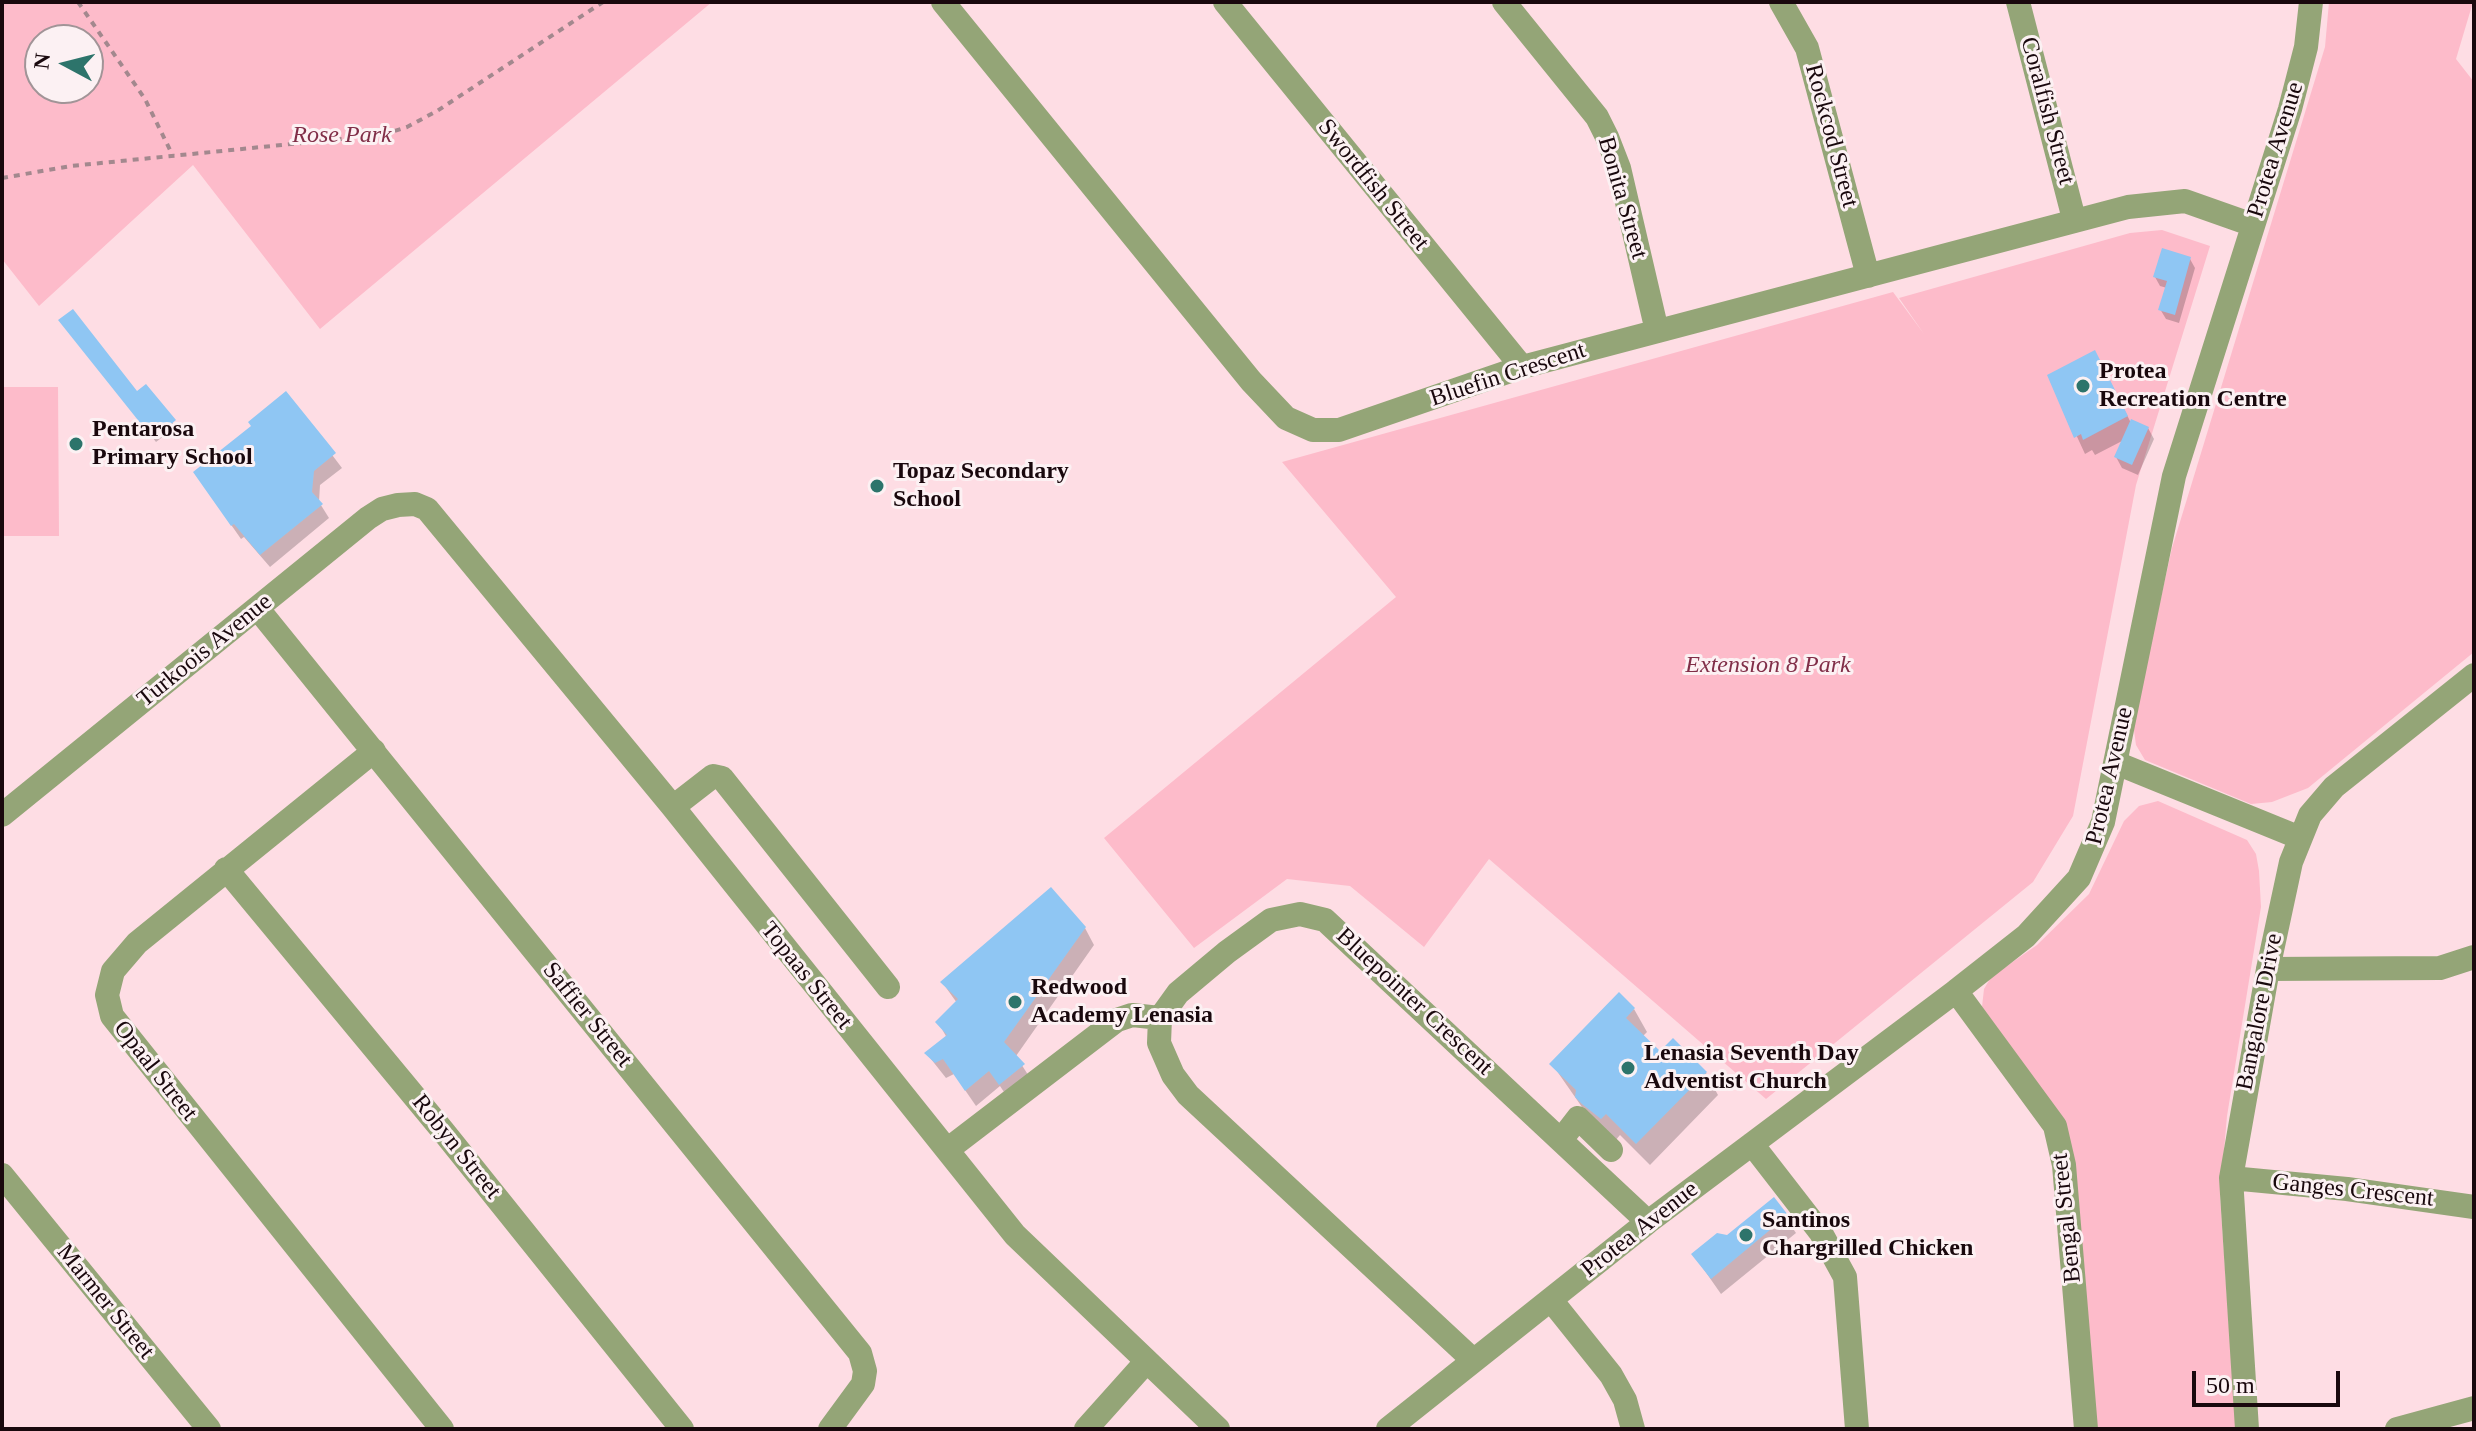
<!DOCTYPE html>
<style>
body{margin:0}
#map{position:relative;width:2476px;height:1431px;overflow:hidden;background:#fedde4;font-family:"Times New Roman",serif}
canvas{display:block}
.frame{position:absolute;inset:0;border:4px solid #19080d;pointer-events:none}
.north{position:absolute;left:24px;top:24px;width:80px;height:80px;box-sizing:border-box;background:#fcf1f3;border:2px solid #a19497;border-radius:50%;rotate:277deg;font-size:22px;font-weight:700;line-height:32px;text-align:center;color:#19080d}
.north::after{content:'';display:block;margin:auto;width:28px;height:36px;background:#2d746b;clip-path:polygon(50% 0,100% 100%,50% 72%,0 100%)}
.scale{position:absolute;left:2192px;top:1371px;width:148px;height:36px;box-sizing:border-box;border:4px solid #19080d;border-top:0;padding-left:10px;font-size:24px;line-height:28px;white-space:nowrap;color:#19080d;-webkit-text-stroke:6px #fcf1f3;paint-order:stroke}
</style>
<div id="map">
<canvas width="2476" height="1431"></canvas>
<div class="frame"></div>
<div class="north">N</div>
<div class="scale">50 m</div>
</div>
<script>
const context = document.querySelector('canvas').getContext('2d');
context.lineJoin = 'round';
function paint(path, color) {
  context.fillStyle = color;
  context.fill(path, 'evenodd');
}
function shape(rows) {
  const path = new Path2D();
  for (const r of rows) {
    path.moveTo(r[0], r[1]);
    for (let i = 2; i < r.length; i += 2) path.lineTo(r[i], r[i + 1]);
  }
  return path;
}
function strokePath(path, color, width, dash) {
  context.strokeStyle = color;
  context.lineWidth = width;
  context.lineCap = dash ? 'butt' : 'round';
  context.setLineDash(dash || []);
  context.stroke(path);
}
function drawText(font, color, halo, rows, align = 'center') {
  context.font = font + ' "Times New Roman",serif';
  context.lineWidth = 6;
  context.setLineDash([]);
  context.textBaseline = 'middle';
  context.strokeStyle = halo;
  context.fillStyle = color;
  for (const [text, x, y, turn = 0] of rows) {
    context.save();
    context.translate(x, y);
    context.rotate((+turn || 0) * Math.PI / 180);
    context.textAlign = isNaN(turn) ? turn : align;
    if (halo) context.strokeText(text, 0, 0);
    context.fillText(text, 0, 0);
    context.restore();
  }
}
const green = shape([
 [2,2,712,2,320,329,193,165,39,306,2,259],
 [40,40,88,40,88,88,40,88],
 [2329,2,2473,2,2456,59,2474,82,2474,652,2308,788,2272,802,2251,804,2145,760,2136,745,2133,723,2172,548,2325,47],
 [2162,230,2210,246,2136,485,2073,816,2033,882,1766,1099,1489,859,1424,947,1350,886,1287,879,1194,948,1104,838,1396,597,1282,462,1893,292,1924,334,1899,298,2130,233],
 [2,387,58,387,59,536,2,536],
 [2158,801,2247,840,2256,854,2259,871,2261,907,2227,1116,2220,1196,2236,1429,2094,1429,2060,1114,1982,1007,1984,989,1991,977,2037,945,2089,894,2124,821,2139,806]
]);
const shadow = shape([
 [2190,259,2195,268,2179,323,2166,319,2160,309,2167,288,2160,286,2155,277],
 [64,325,137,394,177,426,156,442],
 [2104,369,2131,423,2148,428,2154,439,2138,475,2122,468,2116,457,2124,440,2095,455,2092,450,2085,454,2049,376],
 [286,394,342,468,320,485,319,502,329,518,270,567,244,537,241,539,204,486],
 [1085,928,1094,945,1016,1056,1032,1081,1010,1101,1000,1086,976,1106,954,1074,946,1078,927,1054,947,1038,938,1022,957,1003,942,982],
 [1634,1009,1647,1032,1642,1037,1660,1054,1706,1073,1718,1095,1650,1165,1620,1135,1615,1141,1591,1120,1552,1064],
 [1773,1199,1796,1233,1721,1294,1693,1254,1728,1237]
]);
const building = shape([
 [2162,248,2191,257,2175,315,2158,310,2167,281,2153,277],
 [73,309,137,391,146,384,176,420,153,439,58,320],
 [2095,350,2128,416,2083,440,2081,434,2074,438,2047,375],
 [286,391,336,453,314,471,312,492,323,504,260,555,234,524,231,526,193,472,251,426,248,422],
 [2131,419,2149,427,2132,465,2114,457],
 [1051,887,1086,927,1004,1042,1025,1064,999,1085,989,1071,965,1091,943,1059,935,1063,924,1053,947,1035,935,1022,958,999,940,982],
 [1619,992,1635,1008,1626,1018,1660,1051,1673,1038,1707,1072,1636,1144,1606,1114,1601,1119,1582,1104,1575,1097,1576,1090,1549,1064],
 [1774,1197,1788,1215,1711,1279,1691,1254,1717,1233,1727,1235]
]);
const path = shape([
 [78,2,145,99,173,156],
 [2,178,71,166,382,135,407,127,437,111,603,2]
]);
const minor = shape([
 [943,2,1251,381,1286,418,1313,430,1339,430,1522,367,2128,207,2185,201,2253,225],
 [1225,2,1522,367],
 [1504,2,1597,117,1607,137,1619,168,1657,331],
 [1781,2,1807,48,1868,276],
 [2018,2,2074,219],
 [258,609,860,1353,865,1371,863,1384,830,1429],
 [374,751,137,943,113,971,107,995,112,1016,442,1429],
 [2116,763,2298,837],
 [673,807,713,776,722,778,888,987],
 [2,815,368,518,382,509,398,505,415,504,427,509,673,807,1015,1235,1218,1429],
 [226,869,443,1131,682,1429],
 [2268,969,2440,968,2474,957],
 [1956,991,2055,1126,2064,1165,2086,1429],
 [1561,1140,1578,1118,1611,1150],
 [1752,1144,1821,1233,1845,1277,1857,1429],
 [947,1150,1117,1020,1132,1015,1160,1018],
 [2,1175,209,1429],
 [2231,1178,2347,1189,2474,1207],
 [1551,1300,1611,1375,1625,1400,1633,1429],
 [1473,1360,1188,1095,1173,1075,1159,1043,1160,1018,1178,993,1227,952,1271,920,1300,914,1325,920,1648,1222],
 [1086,1429,1146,1362],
 [1388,1429,1648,1222,1956,991,2026,936,2079,878,2103,822,2174,476,2290,109,2306,47,2311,2],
 [2247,1429,2231,1178,2268,969,2291,862,2310,815,2334,787,2474,675],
 [2397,1429,2474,1408]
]);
const markers = [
 [2083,386,8,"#2d746b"],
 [76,444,8,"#2d746b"],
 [877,486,8,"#2d746b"],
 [1015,1002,8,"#2d746b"],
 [1628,1068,8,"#2d746b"],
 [1746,1235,8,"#2d746b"]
];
const streetNames = [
 ["Coralfish Street",2047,111,75],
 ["Rockcod Street",1831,136,75],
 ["Protea Avenue",2276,150,-73],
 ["Swordfish Street",1373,185,51],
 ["Bonita Street",1622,198,74],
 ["Bluefin Crescent",1508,375,-18],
 ["Turkoois Avenue",205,651,-39],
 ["Protea Avenue",2110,776,-77],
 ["Topaas Street",806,976,51],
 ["Bluepointer Crescent",1414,1002,43],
 ["Bangalore Drive",2260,1012,-79],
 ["Saffier Street",587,1015,51],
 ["Opaal Street",155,1071,52],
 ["Robyn Street",456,1147,51],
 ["Ganges Crescent",2353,1191,6],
 ["Bengal Street",2067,1218,-96],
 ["Protea Avenue",1640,1230,-38],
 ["Marmer Street",105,1302,51]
];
const parkNames = [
 ["Rose Park",342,136],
 ["Extension 8 Park",1768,666]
];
const poiNames = [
 ["Protea",2099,372],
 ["Recreation Centre",2099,400],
 ["Pentarosa",92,430],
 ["Primary School",92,458],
 ["Topaz Secondary",893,472],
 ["School",893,500],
 ["Redwood",1031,988],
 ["Academy Lenasia",1031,1016],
 ["Lenasia Seventh Day",1644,1054],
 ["Adventist Church",1644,1082],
 ["Santinos",1762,1221],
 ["Chargrilled Chicken",1762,1249]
];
paint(green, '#fdbbca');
paint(shadow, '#0003');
paint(building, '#8fc6f3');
strokePath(path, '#a3888e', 4, [6, 6]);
strokePath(minor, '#94a577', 24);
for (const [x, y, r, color] of markers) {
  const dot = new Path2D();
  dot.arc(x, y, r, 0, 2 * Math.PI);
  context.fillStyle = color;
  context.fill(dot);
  strokePath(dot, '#fcf1f3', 3);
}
drawText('24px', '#19080d', '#fcf1f3', streetNames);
drawText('italic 24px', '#812e48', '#fcf1f3', parkNames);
drawText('bold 24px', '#19080d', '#fcf1f3', poiNames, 'left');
</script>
